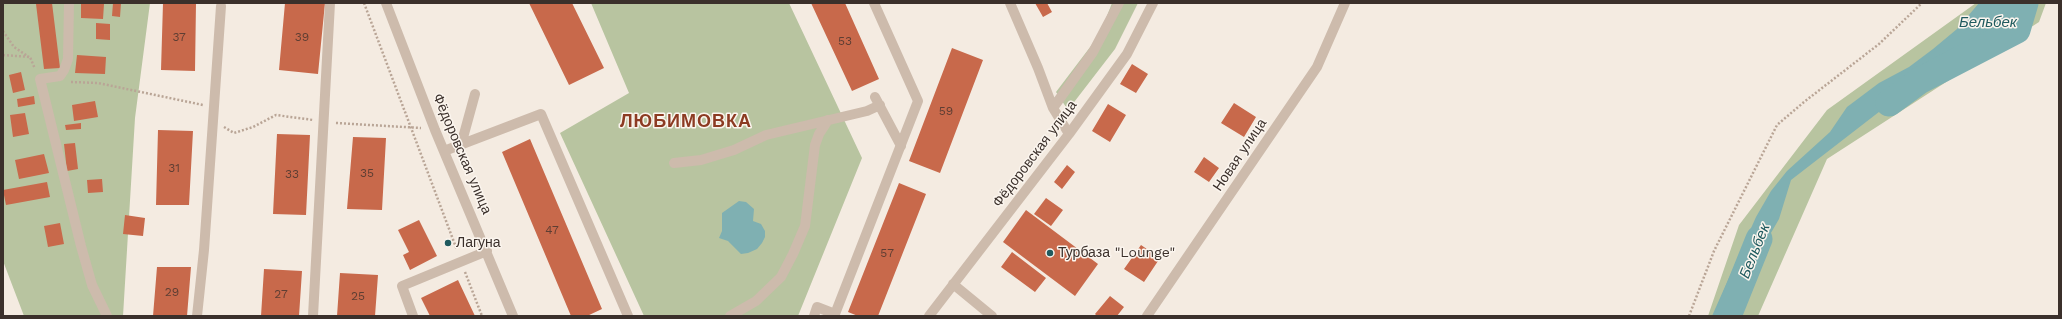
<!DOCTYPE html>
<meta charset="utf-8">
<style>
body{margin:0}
#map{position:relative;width:2062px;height:319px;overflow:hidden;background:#f4ebe1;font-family:"Work Sans",sans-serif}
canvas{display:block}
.frame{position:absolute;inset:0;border:4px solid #3b302b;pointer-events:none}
</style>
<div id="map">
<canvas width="2062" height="319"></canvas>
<div class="frame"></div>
</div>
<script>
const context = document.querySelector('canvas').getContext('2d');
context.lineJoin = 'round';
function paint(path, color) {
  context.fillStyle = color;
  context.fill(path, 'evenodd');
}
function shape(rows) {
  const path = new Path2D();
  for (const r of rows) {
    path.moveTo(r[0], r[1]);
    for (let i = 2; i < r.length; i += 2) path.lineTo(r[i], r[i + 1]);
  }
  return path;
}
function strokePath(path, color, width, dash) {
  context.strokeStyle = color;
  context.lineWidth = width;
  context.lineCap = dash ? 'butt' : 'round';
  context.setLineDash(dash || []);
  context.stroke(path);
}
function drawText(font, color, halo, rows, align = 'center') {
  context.font = font + ' "Work Sans",sans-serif';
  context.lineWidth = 3;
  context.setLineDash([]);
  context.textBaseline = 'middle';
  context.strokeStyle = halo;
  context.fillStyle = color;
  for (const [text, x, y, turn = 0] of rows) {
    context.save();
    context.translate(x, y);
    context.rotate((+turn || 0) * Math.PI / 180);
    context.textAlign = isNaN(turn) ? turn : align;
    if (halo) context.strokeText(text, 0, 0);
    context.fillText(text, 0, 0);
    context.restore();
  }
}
const green = shape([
 [3,3,150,3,135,118,123,316,24,316,3,261],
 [591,3,789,3,862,158,798,316,644,316,560,133,629,93],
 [1112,3,1138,3,1115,49,1068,110,1056,92,1100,34],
 [1976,3,2046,3,2039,22,1827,159,1758,316,1708,316,1739,225,1827,110]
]);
const water = shape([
 [1979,3,2025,3,2017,30,1919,81,1791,180,1779,219,1753,264,1747,270,1728,316,1712,316,1756,217,1771,191,1787,171,1830,132,1847,107,1879,83,1909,67,1933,49,1957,29],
 [739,201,746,202,754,209,753,221,761,224,765,231,765,237,762,243,757,249,748,253,741,254,728,241,719,238,722,231,722,213]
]);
const river = shape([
 [1889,103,1919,81,2017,30,2025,3],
 [1728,316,1759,239]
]);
const building = shape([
 [52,3,60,68,44,69,36,4],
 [113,3,121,3,120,17,112,16],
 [163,3,196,3,195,71,161,70],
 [285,3,325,3,318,74,279,70],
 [529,3,572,3,604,68,569,85],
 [811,3,845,3,879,79,852,91],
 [1035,3,1047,3,1052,12,1043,17],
 [81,4,104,4,103,19,81,18],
 [96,23,110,24,110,40,96,39],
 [952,48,983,60,940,173,909,161],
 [77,55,106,57,105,74,75,73],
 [1132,64,1148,74,1136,93,1120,84],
 [21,72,25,90,13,93,9,75],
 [34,96,35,104,18,107,17,99],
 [95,101,98,117,74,121,72,105],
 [1234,103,1256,117,1244,137,1221,123],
 [1108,104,1126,115,1110,142,1092,131],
 [25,113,29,134,13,137,10,115],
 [81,123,81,129,66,130,65,125],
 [158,130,193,131,189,205,156,205],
 [277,134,310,135,306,215,273,214],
 [353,137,386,138,382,210,347,209],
 [530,139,602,309,587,316,571,316,502,152],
 [75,143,78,169,67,171,64,144],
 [44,154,49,173,19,179,15,160],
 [1204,157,1219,168,1209,182,1194,172],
 [1067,165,1075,172,1062,189,1054,182],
 [102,179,103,192,88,193,87,180],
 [47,182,50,197,6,205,3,190],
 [899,183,926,194,878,316,858,316,848,312],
 [1046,198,1063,210,1051,226,1034,214],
 [1026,210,1098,264,1075,296,1003,242],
 [125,215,145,218,143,236,123,234],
 [419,220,437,256,410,270,403,255,409,252,398,230],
 [60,223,64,244,48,247,44,226],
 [1141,245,1160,258,1144,282,1124,269],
 [1012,252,1046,278,1035,292,1001,267],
 [157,267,191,267,187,316,153,316],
 [264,269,302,271,299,316,261,316],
 [340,273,378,275,375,316,337,316],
 [458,280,475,316,430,316,421,298],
 [1110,296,1124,307,1117,316,1097,316,1095,314]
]);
const path = shape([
 [364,3,457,250],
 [3,31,14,47,29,57],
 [3,55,30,57,35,69],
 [71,82,98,83,203,105],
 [336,123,421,128],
 [224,127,234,133,253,127,276,115,313,120],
 [465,272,482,316],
 [1689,316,1714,251,1777,125,1804,102,1879,44,1922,3]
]);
const minor = shape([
 [69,3,68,59,64,70,60,76,40,79,81,246,92,285,107,316],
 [386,3,435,130,513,316],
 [1010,3,1038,68,1053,108,1069,134],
 [875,97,901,146],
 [1053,108,1093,52,1119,3],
 [461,145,475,94],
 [444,151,541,114,628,316],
 [674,163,701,160,734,150,766,135,867,111,880,105],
 [953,284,992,316],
 [197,316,204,250,221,6],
 [313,316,330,3],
 [413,316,402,286,487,251],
 [730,316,756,301,781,277,793,254,805,226,815,145,819,134,828,120],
 [814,316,817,307,835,314,918,101,874,3],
 [929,316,1069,134,1127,54,1153,3],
 [1147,316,1317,67,1345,3]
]);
const markers = [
 [448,243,4,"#1f5a5e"],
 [1050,253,4,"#1f5a5e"]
];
const numberNames = [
 ["37",179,37],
 ["39",302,37],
 ["53",845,41],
 ["59",946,111],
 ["31",174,168],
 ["35",367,173],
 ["33",292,174],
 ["47",552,230],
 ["57",887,253],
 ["29",172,292],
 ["27",281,294],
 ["25",358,296]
];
const streetNames = [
 ["Фёдоровская улица",462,154,67],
 ["Фёдоровская улица",1035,154,-53],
 ["Новая улица",1240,155,-56]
];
const poiNames = [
 ["Лагуна",456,243],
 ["Турбаза \"Lounge\"",1058,253]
];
const waterNames = [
 ["Бельбек",1988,23],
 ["Бельбек",1755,251,-68]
];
const districtNames = [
 ["ЛЮБИМОВКА",686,122]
];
paint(green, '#b8c4a0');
paint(water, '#7fb0b2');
strokePath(river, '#7fb0b2', 27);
paint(building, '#c8694b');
strokePath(path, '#b9a596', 2.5, [2, 2]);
strokePath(minor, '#cdbbac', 10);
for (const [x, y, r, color] of markers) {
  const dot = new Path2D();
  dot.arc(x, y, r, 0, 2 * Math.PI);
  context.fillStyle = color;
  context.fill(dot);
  strokePath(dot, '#fbf5ee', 1.5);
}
drawText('12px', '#5e3e33', null, numberNames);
drawText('14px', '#3b302b', '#fbf5ee', streetNames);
drawText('14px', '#3b302b', '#fbf5ee', poiNames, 'left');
drawText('italic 15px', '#1f5a5e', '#fbf5ee', waterNames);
context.letterSpacing = '1px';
drawText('bold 18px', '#8c3b22', '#fbf5ee', districtNames);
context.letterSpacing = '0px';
</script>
